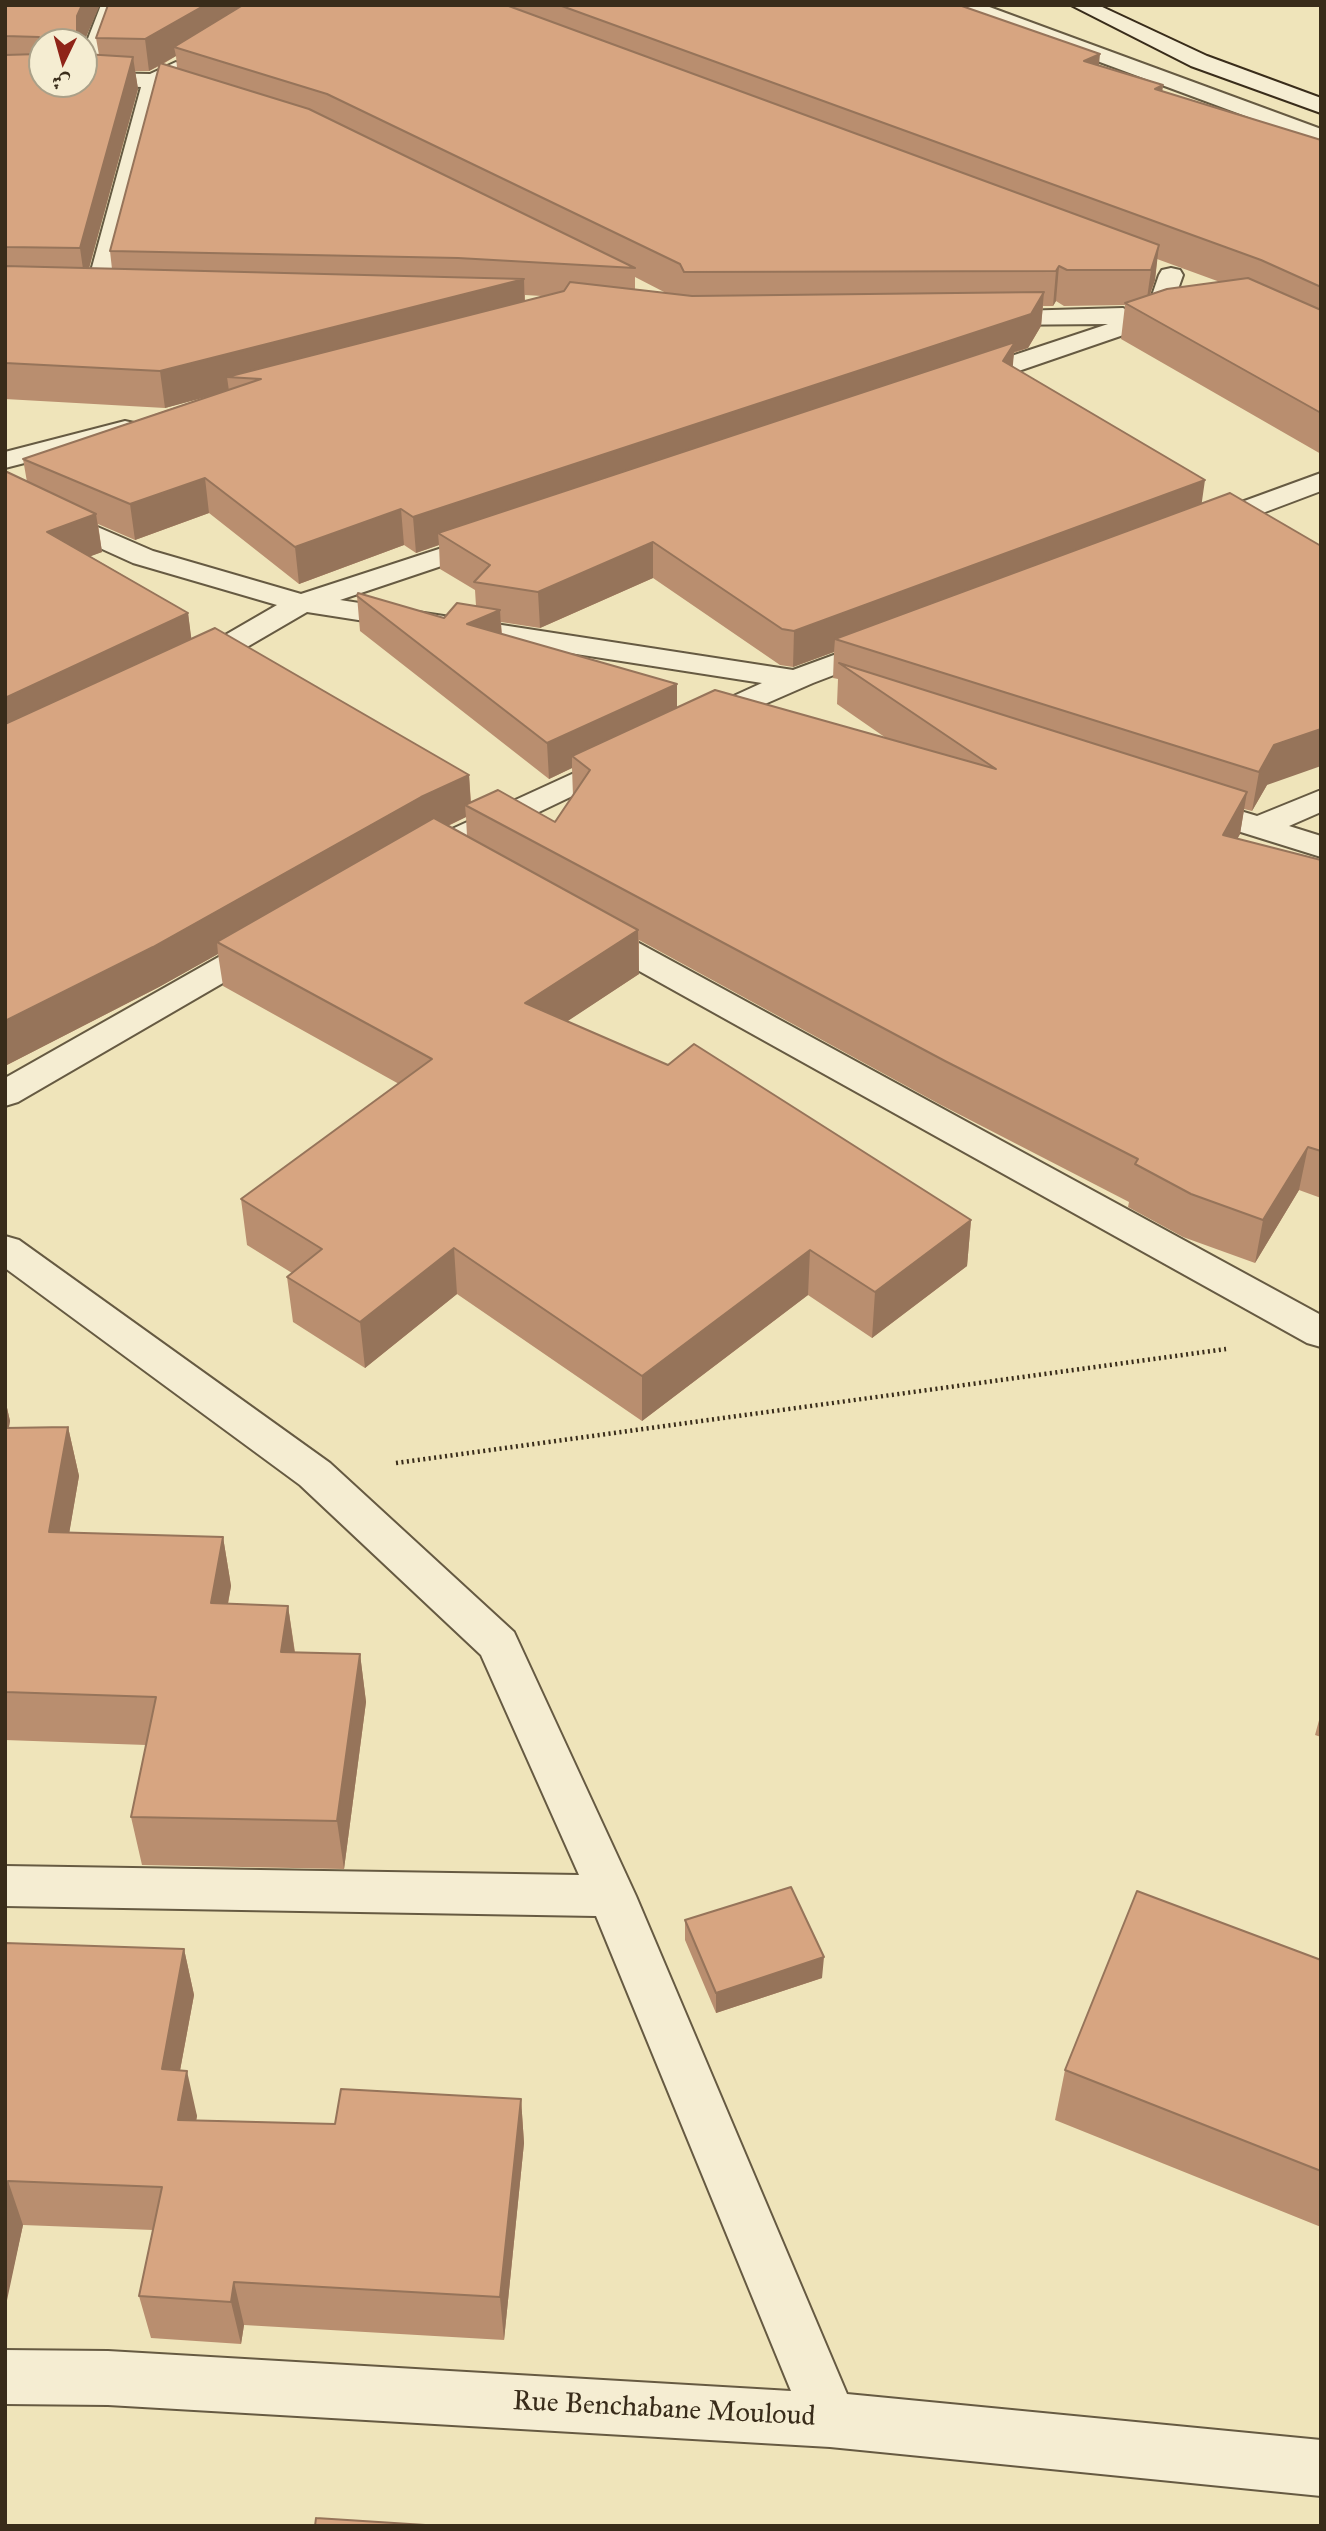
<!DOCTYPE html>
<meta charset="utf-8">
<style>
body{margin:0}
#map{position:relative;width:1326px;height:2531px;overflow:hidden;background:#efe4ba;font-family:"IM FELL Great Primer",Amiri,serif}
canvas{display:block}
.frame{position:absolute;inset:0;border:7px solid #392c1a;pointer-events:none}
.north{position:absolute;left:28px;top:28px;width:70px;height:70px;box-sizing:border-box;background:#f5edd2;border:2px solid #aaa088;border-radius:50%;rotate:185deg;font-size:19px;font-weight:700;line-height:28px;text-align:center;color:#392c1a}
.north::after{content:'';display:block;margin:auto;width:24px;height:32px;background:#8f2418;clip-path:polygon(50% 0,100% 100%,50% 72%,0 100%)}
</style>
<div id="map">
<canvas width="1326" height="2531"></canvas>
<div class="frame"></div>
<div class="north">ش</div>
</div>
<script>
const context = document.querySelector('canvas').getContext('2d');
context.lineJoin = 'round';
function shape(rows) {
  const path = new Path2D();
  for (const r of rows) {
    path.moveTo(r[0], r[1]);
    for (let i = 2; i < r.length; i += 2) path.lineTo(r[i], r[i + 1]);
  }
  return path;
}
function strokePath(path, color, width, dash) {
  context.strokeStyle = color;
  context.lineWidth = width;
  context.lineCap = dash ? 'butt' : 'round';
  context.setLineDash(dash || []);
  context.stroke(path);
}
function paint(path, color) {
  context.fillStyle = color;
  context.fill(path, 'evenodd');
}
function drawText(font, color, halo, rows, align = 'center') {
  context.font = font + ' "IM FELL Great Primer",serif';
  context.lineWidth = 5;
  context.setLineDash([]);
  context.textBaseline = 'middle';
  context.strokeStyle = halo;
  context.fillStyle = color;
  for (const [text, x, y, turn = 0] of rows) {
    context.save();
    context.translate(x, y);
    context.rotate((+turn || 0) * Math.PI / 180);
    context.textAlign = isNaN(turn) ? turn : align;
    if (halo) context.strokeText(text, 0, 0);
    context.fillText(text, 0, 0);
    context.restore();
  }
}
const path = shape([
 [396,1463,1226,1349]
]);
const minor = shape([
 [101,5,121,5,97,73,150,74,176,62,187,68,172,80,213,93,216,98,205,105,162,91,109,293,106,298,97,300,88,298,85,293,141,87,78,84,84,84,84,49,101,5],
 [954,5,984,5,1321,129,1321,144,957,9,954,5],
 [1171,268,1180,270,1183,275,1167,320,972,387,963,389,954,387,950,381,954,375,1108,324,990,325,981,322,977,317,981,312,1123,308,1135,315,1147,310,1159,275,1162,270,1171,268],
 [125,421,134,423,138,429,134,435,5,468,5,452,125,421],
 [1321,473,1321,491,1215,531,1205,533,1195,531,1191,525,1195,519,1321,473],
 [5,487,153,551,301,594,488,533,498,535,502,541,498,547,340,600,793,670,883,637,894,640,898,646,894,652,813,683,703,731,692,729,688,722,692,715,762,683,307,612,204,672,193,675,182,672,178,666,182,660,277,605,133,563,5,505,5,487],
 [620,752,631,754,636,761,631,768,428,865,416,868,404,865,400,858,404,851,620,752],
 [1321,790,1321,812,1289,826,1321,836,1321,857,1183,814,1178,807,1183,800,1194,797,1257,816,1321,790],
 [592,921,604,924,1321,1315,1321,1347,1307,1343,580,938,575,931,580,924,592,921],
 [266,934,278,937,283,944,278,951,18,1102,5,1106,5,1078,254,937,266,934],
 [5,1236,19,1240,330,1463,514,1632,636,1896,847,2394,1321,2440,1321,2496,830,2447,108,2405,5,2404,5,2350,108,2351,791,2391,596,1916,5,1906,5,1866,579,1875,481,1655,300,1485,5,1268,5,1236]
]);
const secondary = shape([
 [1071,5,1098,5,1207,56,1321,98,1321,113,1191,66,1071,5]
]);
const wall = shape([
 [5,5,100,5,42,84,99,55,96,38,108,5,959,5,1099,65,1163,85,1162,91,1321,140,1321,454,1121,339,1125,305,1064,306,1056,301,1053,306,1043,306,1041,326,1028,348,1014,353,1012,366,1202,503,1267,785,1252,811,1244,809,1240,834,1237,839,1321,860,1321,1198,1299,1190,1255,1263,1183,1237,1128,1207,1129,1202,941,1105,639,940,639,974,567,1021,971,1220,967,1266,872,1338,808,1295,642,1421,457,1294,365,1368,293,1322,287,1277,292,1273,247,1245,241,1199,399,1084,223,986,218,954,159,987,5,1066,5,471,27,482,23,459,208,396,165,408,5,399],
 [176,56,177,68,163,64],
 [159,66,110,251,112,269,89,268,138,89,135,71,149,71],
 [1157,259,1220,282,1150,295,1155,280],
 [635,277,666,293,635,289],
 [525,295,542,296,525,301],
 [209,513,299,584,404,545,416,553,439,545,440,569,475,590,476,606,444,618,357,596,360,631,549,779,572,768,573,796,555,822,471,803,469,775,191,639,188,613,90,556,102,552,98,524,135,540],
 [653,578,780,665,793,667,834,652,833,678,838,679,837,704,886,738,677,708,677,684,502,634,501,622,540,628],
 [466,817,467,836,448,826],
 [5,1399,10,1421,9,1428,68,1427,79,1476,69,1533,223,1537,231,1586,228,1604,288,1606,295,1652,360,1654,366,1702,344,1869,142,1865,131,1817,146,1745,5,1740],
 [1321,1713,1321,1737,1315,1735],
 [685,1920,822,1978,716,2013,685,1940],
 [5,1943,184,1949,194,1995,180,2070,197,2116,196,2120,335,2124,521,2099,524,2143,504,2340,244,2325,241,2344,151,2338,139,2296,153,2230,23,2225,5,2305],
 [1321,1960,1321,2227,1055,2120,1065,2070]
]);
const shadedWall = shape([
 [82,5,100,5,84,42,77,42,77,16],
 [205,5,263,5,174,47,176,56,149,71,145,39],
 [1100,54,1097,86,1084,61],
 [133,57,138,89,85,283,80,248],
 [1163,85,1159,118,1155,89],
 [1159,245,1155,280,1146,305,1151,270],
 [1059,266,1056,301,1053,306,1056,271],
 [524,279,525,314,227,377,229,391,165,408,160,371],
 [1044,292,1041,326,1028,348,1014,352,1012,376,438,533,439,545,416,553,413,517],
 [205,478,209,513,135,540,130,504],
 [1205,480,1200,515,835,639,834,652,793,667,794,631],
 [401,509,404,545,299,584,295,547],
 [96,514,102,552,54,570,47,532],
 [653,542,653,578,540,628,538,592],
 [500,610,502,645,467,624],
 [188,613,193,651,5,741,5,698],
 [677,684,677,720,572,756,572,768,549,779,547,743],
 [1321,729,1321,766,1267,785,1252,811,1259,772,1274,745],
 [469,775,471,808,465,805,466,817,424,837,217,942,218,954,159,987,5,1066,5,1021,421,797],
 [1247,792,1240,834,1216,877,1223,835],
 [638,930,639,974,527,1048,525,1003],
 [1308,1147,1299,1190,1255,1263,1263,1220],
 [971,1220,967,1266,872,1338,875,1292],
 [454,1248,457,1294,365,1368,360,1322],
 [810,1250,808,1295,642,1421,642,1376],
 [5,1399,10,1421,5,1445],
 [68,1427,79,1476,61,1581,49,1532],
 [223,1537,231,1586,219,1652,211,1603],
 [288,1606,295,1655,281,1652],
 [360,1654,366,1702,344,1869,337,1821],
 [184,1949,194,1995,172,2114,162,2069],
 [824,1957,822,1978,716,2013,716,1993],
 [187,2071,197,2116,189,2164,178,2120],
 [521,2099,524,2143,504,2340,500,2297],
 [8,2181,23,2225,6,2305,5,2196],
 [234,2282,244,2325,241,2344,231,2302]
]);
const building = shape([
 [5,5,82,5,77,16,77,42,42,42,42,84,84,84,84,54,133,57,80,248,5,247,5,55,39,54,42,51,39,37,5,36,5,5],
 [108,5,205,5,145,39,96,38,108,5],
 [243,5,506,5,1159,245,1151,270,1067,270,1059,266,1056,271,684,272,680,264,327,94,174,47,243,5],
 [559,5,959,5,1100,54,1084,61,1163,85,1155,89,1321,140,1321,287,1261,260,559,5],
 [160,63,309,109,635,268,458,258,110,251,160,63],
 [5,266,524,279,160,371,5,363,5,266],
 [1248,278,1321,310,1321,413,1125,303,1167,289,1248,278],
 [570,282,692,296,1044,292,1031,314,413,517,401,509,295,547,205,478,130,504,23,459,261,379,227,377,564,291,570,282],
 [1015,342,1003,361,1205,480,794,631,782,629,653,542,538,592,474,582,490,565,438,533,1015,342],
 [5,471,96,514,47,532,188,613,5,698,5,471],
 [1230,493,1321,546,1321,729,1274,745,1259,772,835,639,1230,493],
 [358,593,444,618,457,603,500,610,467,624,677,684,547,743,357,596,358,593],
 [215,628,469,775,421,797,153,947,5,1021,5,724,215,628],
 [839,663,1247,792,1223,835,1321,860,1321,1151,1308,1147,1263,1220,1191,1194,1135,1164,1138,1159,945,1061,465,805,498,790,555,822,590,770,572,756,715,690,996,769,839,663],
 [434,818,638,930,525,1003,668,1065,694,1044,971,1220,875,1292,810,1250,642,1376,454,1248,360,1322,287,1277,322,1249,241,1199,432,1059,217,942,434,818],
 [68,1427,49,1532,223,1537,211,1603,288,1606,281,1652,360,1654,337,1821,131,1817,156,1697,5,1692,5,1428,68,1427],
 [791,1887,824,1957,716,1993,685,1920,791,1887],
 [1137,1891,1321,1960,1321,2171,1065,2070,1137,1891],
 [5,1943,184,1949,162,2069,187,2071,178,2120,335,2124,341,2089,521,2099,500,2297,234,2282,231,2302,139,2296,162,2187,8,2181,5,2196,5,1943],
 [316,2518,441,2526,315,2526,316,2518]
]);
const nearStreetnames = [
 ["Rue Benchabane Mouloud",664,2410,3]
];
strokePath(minor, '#665a42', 4);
strokePath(secondary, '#392c1a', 4);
strokePath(path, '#392c1a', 4.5, [2, 3.5]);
paint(minor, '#f5edd2');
paint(secondary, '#f5edd2');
paint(wall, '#b98e6f');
paint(shadedWall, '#96745a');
paint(building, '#d7a581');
strokePath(building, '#96745a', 2);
drawText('28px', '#392c1a', '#f5edd2', nearStreetnames);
</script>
